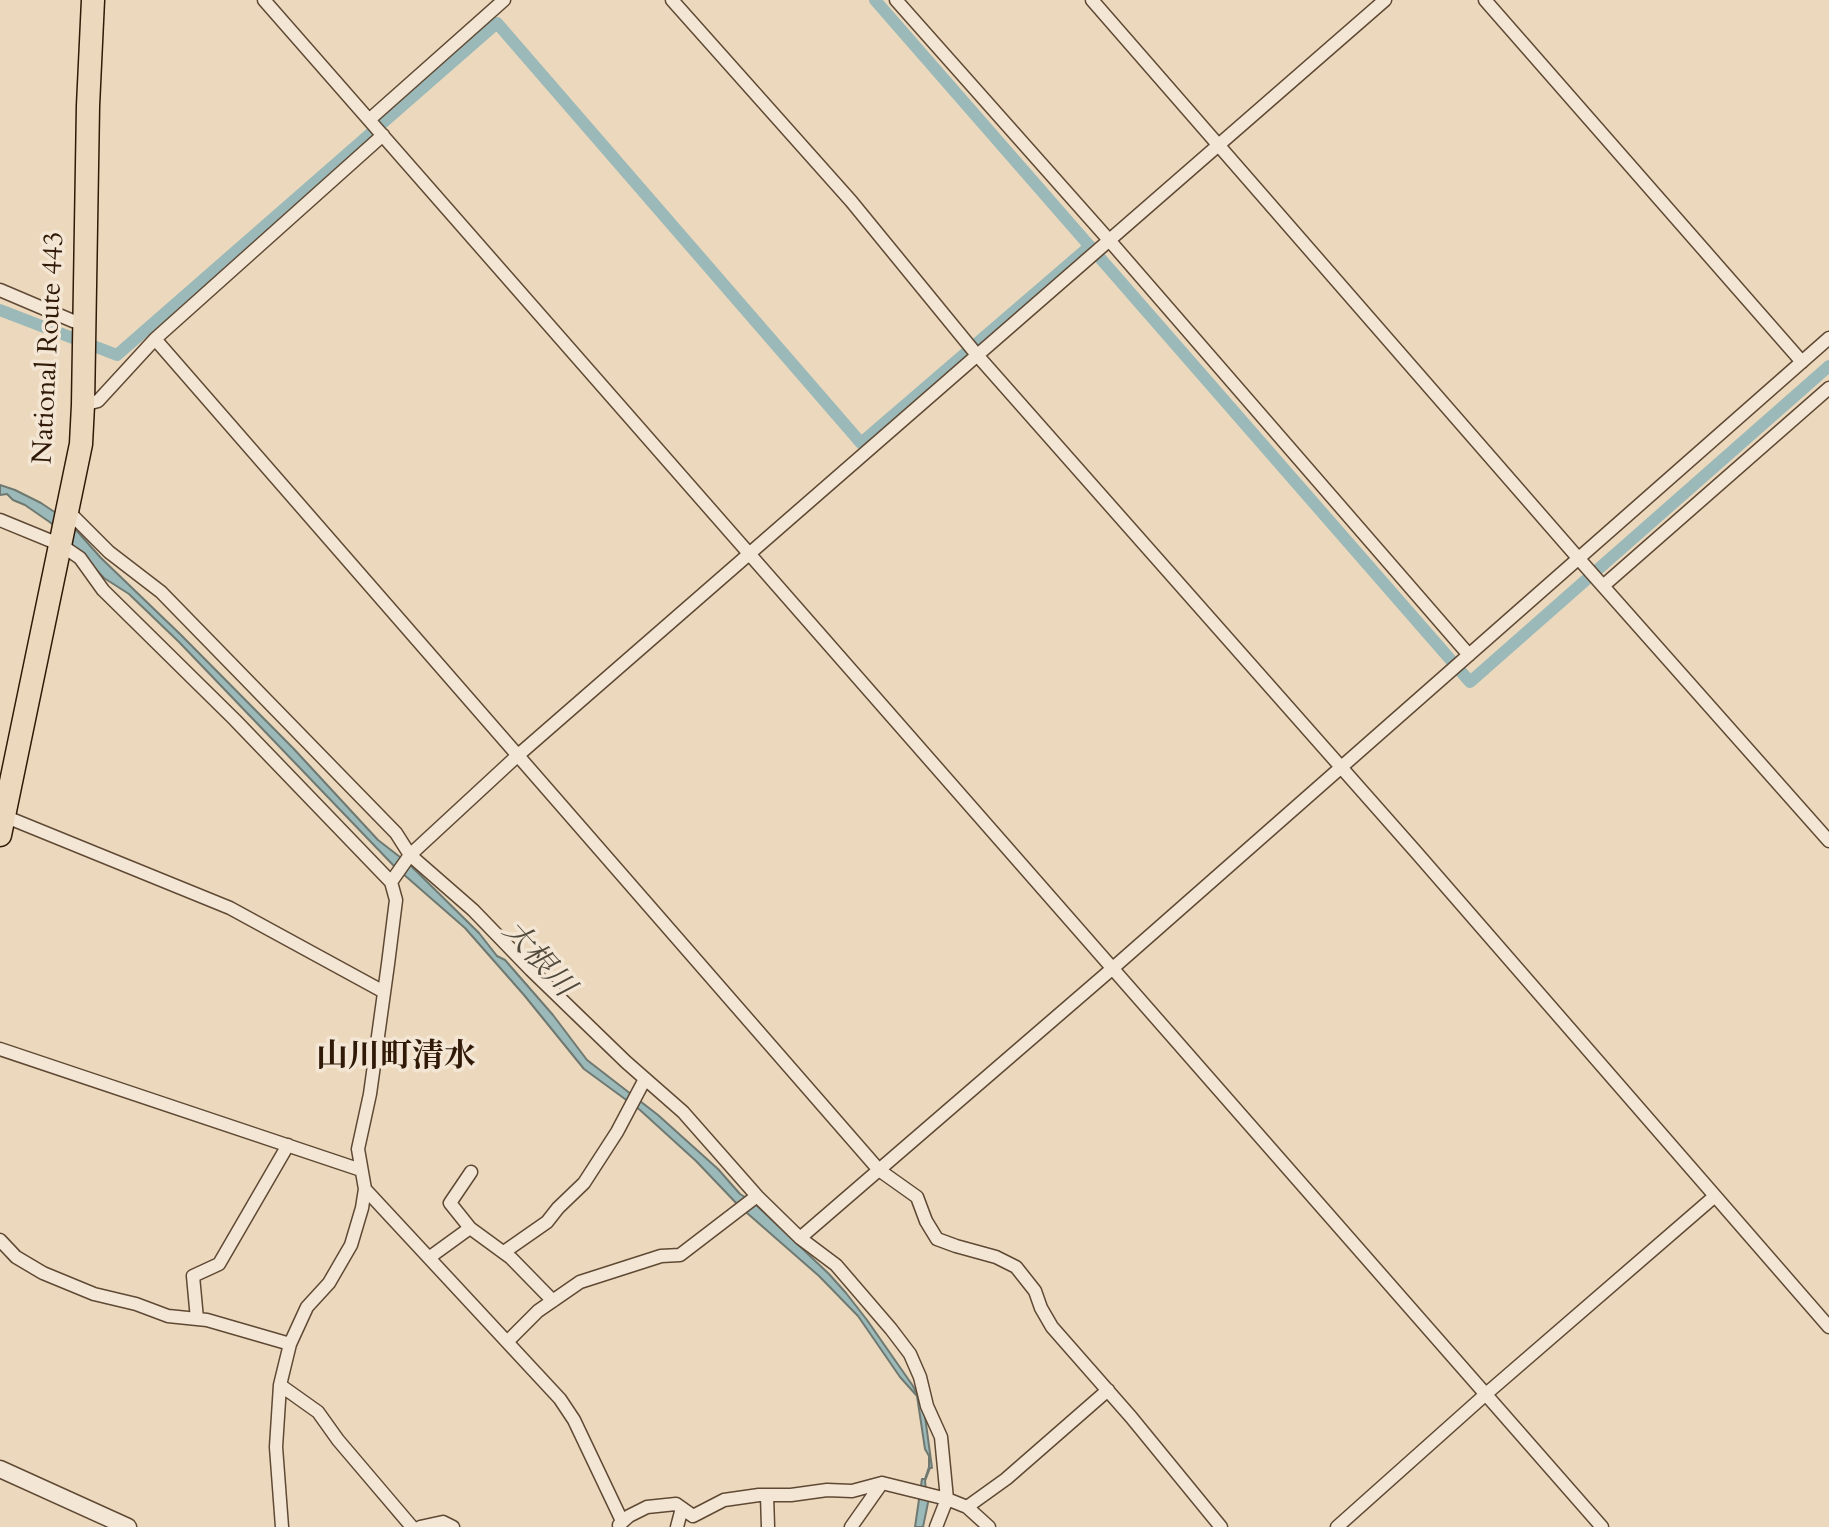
<!DOCTYPE html>
<meta charset="utf-8">
<style>
body{margin:0}
canvas{display:block;background:#ecd9bd}
</style>
<canvas width="1829" height="1527"></canvas>
<script>
const context = document.querySelector('canvas').getContext('2d');
context.lineJoin = 'round';
function paint(path, color) {
  context.fillStyle = color;
  context.fill(path, 'evenodd');
}
function shape(rows) {
  const path = new Path2D();
  for (const r of rows) {
    path.moveTo(r[0], r[1]);
    for (let i = 2; i < r.length; i += 2) path.lineTo(r[i], r[i + 1]);
  }
  return path;
}
function strokePath(path, color, width, dash) {
  context.strokeStyle = color;
  context.lineWidth = width;
  context.lineCap = dash ? 'butt' : 'round';
  context.setLineDash(dash || []);
  context.stroke(path);
}
function drawText(font, color, halo, rows, align = 'center') {
  context.font = font + ' Cardo,"Noto Serif JP",serif';
  context.lineWidth = 7;
  context.setLineDash([]);
  context.textBaseline = 'middle';
  context.strokeStyle = halo;
  context.fillStyle = color;
  for (const [text, x, y, turn = 0] of rows) {
    context.save();
    context.translate(x, y);
    context.rotate((+turn || 0) * Math.PI / 180);
    context.textAlign = isNaN(turn) ? turn : align;
    if (halo) context.strokeText(text, 0, 0);
    context.fillText(text, 0, 0);
    context.restore();
  }
}
const water = shape([
 [0,485,15,490,41,503,68,521,101,558,181,635,293,748,378,840,409,864,479,933,497,956,505,960,553,1015,587,1060,658,1115,718,1169,740,1194,753,1202,829,1274,846,1293,867,1320,913,1386,924,1409,932,1468,930,1468,925,1481,926,1490,929,1498,923,1527,915,1527,922,1479,925,1479,929,1467,929,1456,925,1449,917,1396,900,1377,858,1316,819,1276,739,1206,696,1161,640,1110,584,1069,524,995,465,928,394,866,179,642,129,594,104,578,51,523,25,505,13,500,7,494,0,495,0,485]
]);
const canal = shape([
 [875,0,1470,682,1829,366],
 [0,310,117,355,497,23,861,443,1090,246]
]);
const minor = shape([
 [264,0,1602,1527],
 [672,0,851,201,977,355,1416,852,1829,1327],
 [896,0,1109,240,1469,655],
 [1092,0,1579,559,1829,841],
 [1485,0,1802,362],
 [370,119,504,0],
 [0,290,73,321,85,323],
 [155,339,879,1170,917,1197,926,1221,937,1239,956,1246,996,1257,1016,1267,1035,1291,1041,1308,1052,1327,1131,1417,1221,1527],
 [83,405,98,401,155,339,383,135],
 [68,511,109,552,161,592,396,833,410,855,473,910,531,970,626,1062,683,1112,757,1196,800,1238,836,1265,891,1329,910,1354,920,1377,927,1406,941,1437,947,1499,936,1527],
 [0,520,61,545,80,558,103,590,235,720,391,882,396,900,388,964,370,1094,358,1149,365,1189,362,1208,351,1245,329,1283,307,1307,290,1344,280,1385,276,1447,282,1527],
 [1603,586,1829,388],
 [4,816,230,908,384,992],
 [391,882,410,855,516,757,1385,0],
 [0,1049,361,1170],
 [365,1189,560,1399,574,1420,622,1521],
 [470,1228,450,1203,471,1172],
 [800,1238,1113,968,1829,338],
 [0,1240,16,1257,43,1273,94,1294,136,1304,168,1316,207,1320,290,1344],
 [504,1252,547,1222,558,1208,584,1183,617,1132,645,1079],
 [430,1257,470,1228,511,1258,553,1301],
 [197,1319,193,1276,219,1264,288,1145],
 [508,1341,538,1311,580,1282,661,1256,680,1255,757,1196],
 [280,1385,318,1412,338,1440,412,1527],
 [767,1495,768,1527],
 [967,1507,1006,1479,1108,1390],
 [619,1525,629,1516,647,1507,676,1504,693,1516,724,1500,759,1495,791,1495,827,1490,852,1491,882,1483,947,1499,967,1507,989,1527],
 [420,1527,443,1522,453,1527],
 [677,1527,682,1508],
 [851,1527,882,1483],
 [1337,1527,1486,1394,1715,1196]
]);
const tertiary = shape([
 [0,1469,128,1527]
]);
const trunk = shape([
 [0,835,81,444,83,405,88,106,93,0]
]);
const streetNames = [
 ["National Route 443",50,348,-87]
];
const waterNames = [
 ["大根川",537,960,48]
];
const quarterNames = [
 ["山川町清水",396,1059]
];
paint(water, '#9ab9b8');
strokePath(water, '#707971', 2);
strokePath(canal, '#9ab9b8', 12);
strokePath(minor, '#5f4934', 15);
strokePath(tertiary, '#5f4934', 19);
strokePath(trunk, '#301906', 25);
strokePath(minor, '#f3e6d4', 12);
strokePath(tertiary, '#f3e6d4', 16);
strokePath(trunk, '#ecd9bd', 22);
drawText('28px', '#301906', '#f3e6d4', streetNames);
drawText('italic 30px', '#50493b', '#f3e6d4', waterNames);
drawText('bold 32px', '#301906', '#f3e6d4', quarterNames);
</script>
